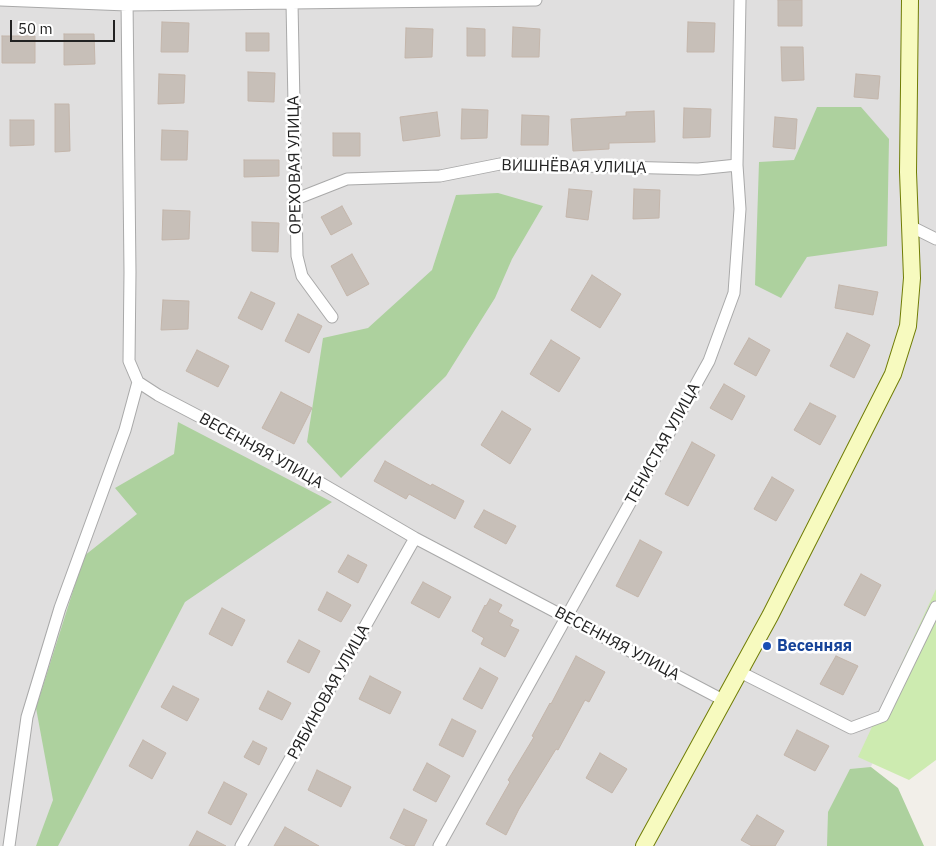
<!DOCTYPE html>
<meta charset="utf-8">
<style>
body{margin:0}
#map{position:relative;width:936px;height:846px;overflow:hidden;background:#f2efe9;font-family:"IBM Plex Sans",sans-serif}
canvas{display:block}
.scale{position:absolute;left:10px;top:20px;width:105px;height:22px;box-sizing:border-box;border:2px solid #222;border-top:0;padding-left:6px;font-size:15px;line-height:18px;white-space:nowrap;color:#222;-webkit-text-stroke:4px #fff;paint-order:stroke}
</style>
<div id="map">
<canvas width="936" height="846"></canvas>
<div class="scale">50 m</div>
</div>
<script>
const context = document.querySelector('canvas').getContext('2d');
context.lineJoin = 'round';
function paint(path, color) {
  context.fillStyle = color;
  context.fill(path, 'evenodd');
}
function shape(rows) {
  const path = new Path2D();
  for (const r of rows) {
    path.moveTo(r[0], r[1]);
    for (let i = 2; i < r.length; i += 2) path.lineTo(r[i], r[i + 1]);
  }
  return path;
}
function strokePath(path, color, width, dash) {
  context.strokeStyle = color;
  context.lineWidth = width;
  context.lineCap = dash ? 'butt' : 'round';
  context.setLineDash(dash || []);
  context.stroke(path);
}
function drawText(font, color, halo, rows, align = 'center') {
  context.font = font + ' "IBM Plex Sans",sans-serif';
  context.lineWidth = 5;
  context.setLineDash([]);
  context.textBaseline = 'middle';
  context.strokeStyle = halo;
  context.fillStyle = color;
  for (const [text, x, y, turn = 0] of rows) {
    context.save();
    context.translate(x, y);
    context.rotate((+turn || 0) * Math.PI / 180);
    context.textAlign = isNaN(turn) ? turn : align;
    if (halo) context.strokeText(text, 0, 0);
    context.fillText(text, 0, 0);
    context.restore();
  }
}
const residential = shape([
 [0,0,936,0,936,640,830,846,0,846]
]);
const grass = shape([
 [936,589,936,760,909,780,858,757]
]);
const forest = shape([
 [817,107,861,107,889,139,887,246,807,257,781,298,755,285,759,162,794,160],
 [498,193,543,206,512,259,495,298,446,376,341,478,307,442,323,338,368,328,432,270,456,195],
 [178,422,332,502,185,602,58,846,36,846,53,800,36,708,84,556,137,514,115,488,174,454],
 [871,767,898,788,924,846,827,846,828,812,850,769]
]);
const building = shape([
 [778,0,802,0,802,26,778,26,778,0],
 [162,22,189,23,188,52,161,52,162,22],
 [688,22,715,23,714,52,687,52,688,22],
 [513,27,540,29,539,57,512,57,513,27],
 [406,28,433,29,432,57,405,58,406,28],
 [467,28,485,29,485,56,467,56,467,28],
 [246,33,269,33,269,51,246,51,246,33],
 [64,34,94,34,95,64,64,65,64,34],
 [2,36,35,36,35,63,2,63,2,36],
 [781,47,803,47,804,80,782,81,781,47],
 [248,72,275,73,274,102,248,101,248,72],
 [159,74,185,75,184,103,158,104,159,74],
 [856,74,880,76,878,99,854,97,856,74],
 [55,104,69,104,70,151,55,152,55,104],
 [684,108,711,109,710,137,683,138,684,108],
 [462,109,488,110,487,138,461,139,462,109],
 [654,111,655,142,609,143,609,149,573,151,571,119,626,116,626,112,654,111],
 [437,112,440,136,403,141,400,117,437,112],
 [522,115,549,116,548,145,521,145,522,115],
 [775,117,797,119,795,149,773,147,775,117],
 [10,120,34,120,34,145,10,146,10,120],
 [162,130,188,131,187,160,161,160,162,130],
 [333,133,360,133,360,156,333,156,333,133],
 [244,160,279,160,279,176,244,177,244,160],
 [569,189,592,191,588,220,566,217,569,189],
 [634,189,660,190,659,218,633,219,634,189],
 [342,206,352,224,331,235,321,217,342,206],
 [163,210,190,211,189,239,162,240,163,210],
 [252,222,279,223,278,252,252,251,252,222],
 [352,254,369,284,347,296,331,266,352,254],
 [592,275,621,294,600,328,571,310,592,275],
 [839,285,878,292,873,315,835,308,839,285],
 [251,292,275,303,262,330,238,318,251,292],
 [163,300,189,301,188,329,161,330,163,300],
 [298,314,322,326,309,353,285,341,298,314],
 [847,333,870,345,854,378,830,366,847,333],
 [749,338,770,350,756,376,734,364,749,338],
 [551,340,580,358,559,392,530,374,551,340],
 [197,350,229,366,218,387,186,371,197,350],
 [724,384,745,396,732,420,710,408,724,384],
 [281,392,312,408,294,444,262,428,281,392],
 [810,403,836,416,820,445,794,430,810,403],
 [502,411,531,429,510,464,481,445,502,411],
 [692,442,715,455,688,506,665,494,692,442],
 [385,461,431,486,432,484,464,501,455,519,409,494,406,499,374,481,385,461],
 [772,477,794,490,776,521,754,509,772,477],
 [484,510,516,526,506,544,474,527,484,510],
 [640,540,662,552,638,597,616,586,640,540],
 [348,555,367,565,358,583,338,572,348,555],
 [861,574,881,585,865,616,844,605,861,574],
 [423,582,451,597,439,618,411,603,423,582],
 [327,592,351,605,341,622,318,610,327,592],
 [490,599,502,605,498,612,513,620,510,626,519,630,505,657,481,644,484,638,472,631,485,605,486,606,490,599],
 [222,608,245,620,232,646,209,634,222,608],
 [299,640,320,651,309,673,287,662,299,640],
 [576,656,605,672,589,702,585,700,558,750,556,749,519,809,506,835,486,824,510,782,508,780,534,737,532,736,550,703,551,704,576,656],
 [836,656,858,666,843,695,820,684,836,656],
 [480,668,498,678,482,709,463,699,480,668],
 [370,676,401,692,390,714,359,699,370,676],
 [173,686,199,699,187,721,161,707,173,686],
 [268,691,291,703,282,720,259,709,268,691],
 [452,719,476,731,463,757,439,745,452,719],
 [797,730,829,746,815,771,784,755,797,730],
 [143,740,166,753,152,779,129,766,143,740],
 [253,741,267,748,259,765,244,757,253,741],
 [600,753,627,769,612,793,586,778,600,753],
 [427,763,450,776,436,802,413,790,427,763],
 [317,770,351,787,341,807,308,790,317,770],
 [224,782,247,794,231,825,208,813,224,782],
 [404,809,427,820,414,846,407,846,390,838,404,809],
 [757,815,784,831,775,846,752,846,741,840,757,815],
 [285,827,319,846,274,846,285,827],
 [197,831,226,846,189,846,197,831]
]);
const street = shape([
 [0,0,127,5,536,0],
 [127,0,130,272,129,361,138,382,158,395,273,455,415,538,723,700],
 [292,3,297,256,302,276,332,317],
 [296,199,347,179,440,176,500,164,698,169,737,165],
 [910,226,936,239],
 [740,672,851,728,883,716,936,607],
 [9,846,27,717,60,608,125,430,138,382],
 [241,846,415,538],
 [439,846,709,361,734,293,740,209,737,165,740,0]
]);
const secondary = shape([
 [644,846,770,616,893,374,908,326,912,278,908,172,910,0]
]);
const markers = [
 [767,646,5,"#1a4fb4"]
];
const streetNames = [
 ["ОРЕХОВАЯ УЛИЦА",295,165,-91],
 ["ВИШНЁВАЯ УЛИЦА",574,167,1],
 ["ТЕНИСТАЯ УЛИЦА",663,444,-61],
 ["ВЕСЕННЯЯ УЛИЦА",261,451,29],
 ["ВЕСЕННЯЯ УЛИЦА",617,644,28],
 ["РЯБИНОВАЯ УЛИЦА",329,692,-61]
];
const transitNames = [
 ["Весенняя",777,646]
];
paint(residential, '#e0dfdf');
paint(grass, '#cdebb0');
paint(forest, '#add19e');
paint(building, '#c7bfb8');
strokePath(building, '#c4b6ab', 1);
strokePath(street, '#a9a9a9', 13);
strokePath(secondary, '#707d05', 18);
strokePath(street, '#fff', 11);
strokePath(secondary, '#f7fabf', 16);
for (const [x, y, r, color] of markers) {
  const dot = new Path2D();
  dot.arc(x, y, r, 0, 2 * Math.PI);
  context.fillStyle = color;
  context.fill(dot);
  strokePath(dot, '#fff', 2);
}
drawText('16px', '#222', '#fff', streetNames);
drawText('bold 16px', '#164399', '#fff', transitNames, 'left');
</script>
